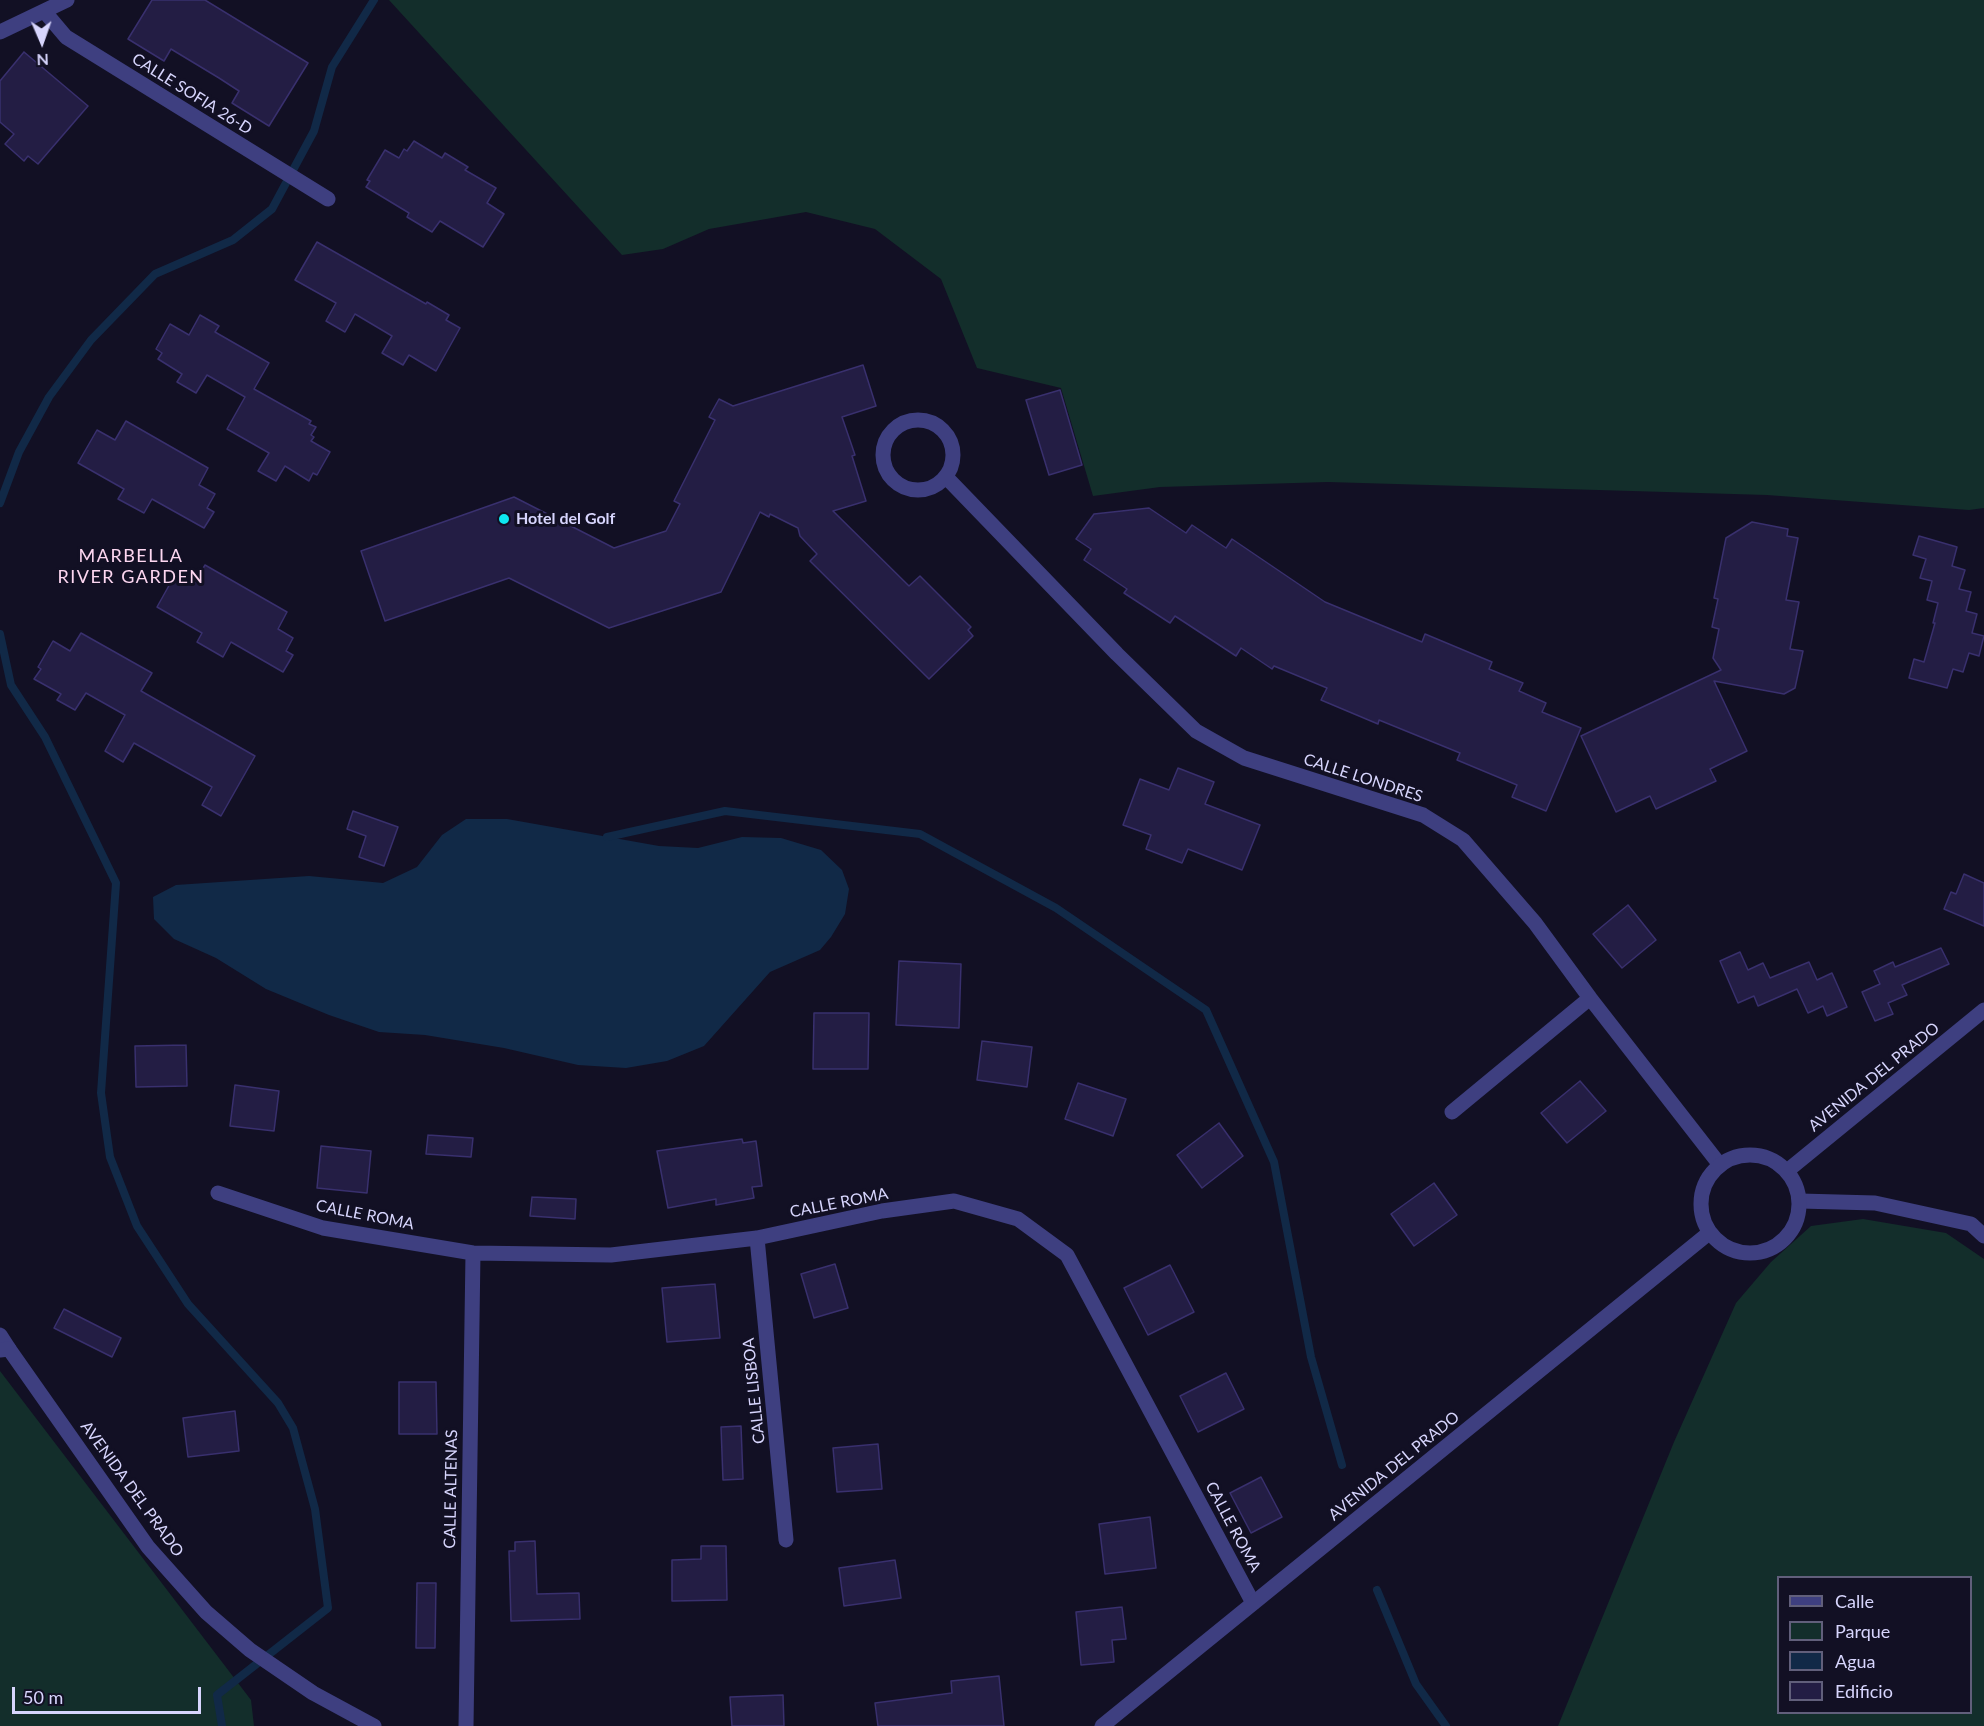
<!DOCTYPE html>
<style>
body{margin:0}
#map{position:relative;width:1984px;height:1726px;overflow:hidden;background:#121024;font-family:Lato,sans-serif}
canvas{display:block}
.legend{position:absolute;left:1777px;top:1576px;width:195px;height:138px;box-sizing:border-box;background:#121024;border:2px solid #615f7b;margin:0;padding:8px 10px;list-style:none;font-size:18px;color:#d7d5fd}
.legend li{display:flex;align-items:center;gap:12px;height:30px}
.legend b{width:30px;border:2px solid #615f7b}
.north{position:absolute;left:12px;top:12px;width:60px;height:60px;-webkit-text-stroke:4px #121024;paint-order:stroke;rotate:178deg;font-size:16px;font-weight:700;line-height:24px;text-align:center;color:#d7d5fd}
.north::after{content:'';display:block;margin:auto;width:21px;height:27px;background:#d7d5fd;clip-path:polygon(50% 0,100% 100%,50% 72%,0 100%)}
.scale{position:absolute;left:12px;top:1687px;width:189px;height:27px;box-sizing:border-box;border:3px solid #d7d5fd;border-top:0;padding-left:8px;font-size:18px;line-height:21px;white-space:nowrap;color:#d7d5fd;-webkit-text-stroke:4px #121024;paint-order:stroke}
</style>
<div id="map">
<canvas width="1984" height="1726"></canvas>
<ul class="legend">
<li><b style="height:8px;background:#3e3f80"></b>Calle</li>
<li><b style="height:16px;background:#132e2b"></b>Parque</li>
<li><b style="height:16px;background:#112947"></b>Agua</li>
<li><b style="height:16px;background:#231d44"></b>Edificio</li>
</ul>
<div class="north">N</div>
<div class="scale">50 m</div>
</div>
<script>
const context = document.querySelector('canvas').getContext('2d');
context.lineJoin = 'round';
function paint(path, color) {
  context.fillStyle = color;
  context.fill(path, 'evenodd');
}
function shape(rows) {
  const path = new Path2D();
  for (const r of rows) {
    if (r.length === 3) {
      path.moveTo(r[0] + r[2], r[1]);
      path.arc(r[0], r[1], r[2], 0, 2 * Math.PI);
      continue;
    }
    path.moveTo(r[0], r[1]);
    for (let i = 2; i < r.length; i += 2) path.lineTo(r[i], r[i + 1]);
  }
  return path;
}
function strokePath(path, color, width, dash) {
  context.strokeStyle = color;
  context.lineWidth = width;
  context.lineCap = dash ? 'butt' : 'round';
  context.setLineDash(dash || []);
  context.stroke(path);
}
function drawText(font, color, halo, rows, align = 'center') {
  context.font = font + ' Lato,sans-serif';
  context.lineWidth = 6;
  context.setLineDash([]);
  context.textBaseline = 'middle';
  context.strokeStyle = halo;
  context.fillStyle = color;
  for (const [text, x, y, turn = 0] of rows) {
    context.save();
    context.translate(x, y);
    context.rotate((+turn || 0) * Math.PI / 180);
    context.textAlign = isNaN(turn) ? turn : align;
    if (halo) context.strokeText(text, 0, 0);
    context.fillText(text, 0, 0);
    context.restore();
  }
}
const green = shape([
 [389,0,1984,0,1984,508,1969,510,1767,495,1328,482,1160,487,1093,496,1061,388,977,368,941,279,875,229,806,212,709,229,663,249,622,255],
 [1863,1219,1946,1233,1984,1259,1984,1726,1558,1726,1674,1442,1736,1303,1771,1262,1811,1226],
 [1778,1578,1970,1578,1970,1712,1778,1712],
 [0,1371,251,1700,254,1726,0,1726]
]);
const water = shape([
 [466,819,507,819,659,846,698,848,742,837,781,838,821,850,842,870,849,889,845,914,831,937,820,950,770,972,704,1046,667,1061,626,1068,578,1065,504,1048,425,1035,379,1032,329,1015,266,989,216,958,174,939,154,919,153,897,176,885,309,876,383,883,417,867,442,835]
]);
const stream = shape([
 [0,503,19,452,49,397,91,340,155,274,233,240,272,209,314,131,332,67,374,0],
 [0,634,11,685,45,737,116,883,101,1093,110,1157,137,1226,188,1304,278,1403,293,1428,315,1509,328,1608,217,1695,222,1726],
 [607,837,725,811,920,834,1056,908,1206,1010,1274,1162,1311,1357,1342,1465],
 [1377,1590,1416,1684,1446,1726]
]);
const building = shape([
 [152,0,205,0,308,63,269,126,232,103,239,91,219,78,171,49,164,61,128,39,152,0],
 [24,52,88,106,38,164,28,156,24,161,5,144,14,134,0,122,0,81,24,52],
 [414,141,442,158,445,153,468,167,465,170,496,188,487,203,504,214,483,247,440,221,432,232,407,217,409,213,366,187,370,181,367,180,385,150,399,158,404,149,407,151,414,141],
 [317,242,426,304,427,302,449,315,446,320,460,328,436,371,409,355,403,365,382,353,392,336,355,314,345,332,326,321,336,303,295,280,317,242],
 [200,315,219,326,215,332,269,363,254,389,311,421,309,424,316,427,311,435,314,437,311,441,330,452,317,475,313,473,309,481,285,466,276,481,258,471,269,453,227,429,245,397,207,375,196,393,177,382,182,374,158,359,162,353,156,349,170,324,189,335,200,315],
 [863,365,876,406,842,417,855,455,852,456,866,501,833,511,909,586,920,576,971,627,968,630,973,636,929,679,810,561,817,554,800,536,798,528,770,514,769,517,760,512,721,592,609,628,509,578,385,621,361,551,514,497,614,548,666,531,680,504,674,501,715,420,709,417,719,399,733,406,863,365],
 [1060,390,1082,465,1049,475,1026,400,1060,390],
 [126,421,208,468,199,485,215,494,207,508,214,512,204,528,152,499,144,513,118,499,124,489,78,463,97,430,115,440,126,421],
 [1149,508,1186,533,1192,525,1226,548,1232,539,1325,602,1422,642,1425,634,1492,662,1489,669,1523,683,1519,691,1546,703,1542,712,1581,728,1546,811,1512,797,1517,785,1457,760,1460,753,1379,720,1378,724,1321,700,1327,688,1274,666,1272,669,1241,648,1236,656,1175,616,1170,623,1124,593,1127,589,1084,560,1091,549,1076,539,1094,514,1149,508],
 [1752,522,1788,529,1787,536,1798,538,1786,600,1799,602,1790,649,1803,651,1795,688,1784,694,1714,681,1747,751,1710,769,1716,781,1656,809,1650,796,1616,812,1581,736,1721,670,1713,658,1719,629,1712,627,1718,599,1714,598,1726,538,1752,522],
 [1919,536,1957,547,1952,566,1965,570,1959,589,1971,592,1966,611,1977,614,1972,633,1984,636,1979,656,1969,653,1963,672,1953,669,1947,688,1909,678,1914,659,1924,662,1935,623,1933,623,1938,603,1927,600,1932,581,1920,578,1926,559,1913,555,1919,536],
 [205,565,287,612,278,629,293,638,286,651,293,655,283,672,231,642,223,657,197,642,202,633,157,607,176,573,194,584,205,565],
 [81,633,152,673,141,691,255,756,221,816,202,805,212,787,134,743,123,762,105,751,125,715,86,693,75,710,57,700,61,694,34,679,41,669,38,667,53,641,70,651,81,633],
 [1178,768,1214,782,1205,804,1260,825,1242,870,1188,849,1182,863,1146,849,1151,835,1123,825,1140,779,1169,790,1178,768],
 [353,811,398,827,384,866,359,857,366,836,347,829,353,811],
 [1964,874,1984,883,1984,926,1944,909,1951,892,1956,894,1964,874],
 [1628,905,1656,940,1622,968,1593,934,1628,905],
 [1941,948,1949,964,1902,985,1907,995,1888,1003,1893,1014,1875,1021,1862,992,1880,984,1874,971,1893,962,1895,967,1941,948],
 [1740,952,1748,970,1763,963,1770,978,1809,962,1817,980,1832,973,1847,1007,1827,1016,1823,1006,1808,1013,1797,989,1758,1006,1754,996,1738,1003,1720,961,1740,952],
 [899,961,961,964,959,1028,896,1025,899,961],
 [814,1013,869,1013,868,1069,813,1069,814,1013],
 [982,1041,1032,1047,1027,1087,977,1080,982,1041],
 [186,1045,187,1086,136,1087,135,1046,186,1045],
 [1580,1081,1606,1111,1567,1143,1541,1113,1580,1081],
 [1078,1083,1126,1099,1113,1136,1065,1119,1078,1083],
 [235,1085,279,1091,274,1131,230,1126,235,1085],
 [1219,1123,1243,1156,1202,1188,1177,1155,1219,1123],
 [428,1135,473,1138,471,1157,426,1154,428,1135],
 [742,1139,743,1143,756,1141,762,1186,752,1187,754,1198,716,1205,716,1199,668,1208,657,1151,742,1139],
 [321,1146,371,1151,367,1193,317,1188,321,1146],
 [1434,1183,1457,1215,1414,1246,1391,1214,1434,1183],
 [532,1197,576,1199,575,1219,530,1216,532,1197],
 [835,1264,848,1308,814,1318,801,1274,835,1264],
 [1170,1265,1194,1312,1148,1335,1124,1288,1170,1265],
 [715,1284,720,1338,667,1342,662,1288,715,1284],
 [64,1309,121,1338,112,1357,54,1328,64,1309],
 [1226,1373,1244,1409,1198,1432,1180,1396,1226,1373],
 [399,1382,436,1382,437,1434,399,1434,399,1382],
 [235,1411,239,1451,188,1457,183,1418,235,1411],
 [741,1426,743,1479,723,1480,721,1427,741,1426],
 [878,1444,882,1489,837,1492,833,1448,878,1444],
 [1261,1477,1282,1517,1251,1533,1230,1493,1261,1477],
 [1150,1517,1156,1568,1105,1574,1099,1524,1150,1517],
 [535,1541,537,1594,579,1593,580,1619,511,1621,509,1551,515,1551,515,1542,535,1541],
 [701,1546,726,1546,727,1600,672,1601,672,1560,701,1559,701,1546],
 [895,1560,901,1598,844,1606,839,1568,895,1560],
 [417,1583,436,1583,435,1648,416,1648,417,1583],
 [1122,1607,1126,1639,1112,1640,1114,1662,1081,1665,1076,1612,1122,1607],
 [999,1676,1004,1726,878,1726,875,1703,952,1693,951,1681,999,1676],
 [783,1695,784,1726,732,1726,730,1697,783,1695]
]);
const minor = shape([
 [44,11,66,37,328,199],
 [0,32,67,0],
 [918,455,35],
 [947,478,1117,654,1196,731,1244,758,1423,815,1463,840,1535,923,1590,998,1720,1165],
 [1452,1112,1590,998],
 [218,1193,323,1228,473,1253,611,1255,757,1238,882,1211,954,1201,1018,1219,1067,1255,1253,1603],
 [1800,1201,1875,1203,1971,1224,1984,1236],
 [757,1238,786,1540],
 [0,1335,9,1349],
 [466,1726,473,1253]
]);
const tertiary = shape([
 [1750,1204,49],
 [1787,1171,1984,1010],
 [0,1350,9,1349,148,1547,206,1612,250,1650,313,1693,374,1726],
 [1102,1726,1709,1233]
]);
const markers = [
 [504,519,6,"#0ee7f0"]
];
const streetNames = [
 ["CALLE SOFIA 26-D",192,94,32],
 ["CALLE LONDRES",1363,778,18],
 ["AVENIDA DEL PRADO",1874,1077,-39],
 ["CALLE ROMA",839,1203,-11],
 ["CALLE ROMA",365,1215,11],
 ["CALLE LISBOA",754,1391,-96],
 ["AVENIDA DEL PRADO",1394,1466,-39],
 ["AVENIDA DEL PRADO",132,1489,54],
 ["CALLE ALTENAS",451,1489,-89],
 ["CALLE ROMA",1233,1527,62]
];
const poiNames = [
 ["Hotel del Golf",516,519]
];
const neighbourhoodNames = [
 ["MARBELLA",131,556],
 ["RIVER GARDEN",131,577]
];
paint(green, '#132e2b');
paint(water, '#112947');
strokePath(stream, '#112947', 8);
paint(building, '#231d44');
strokePath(building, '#39306e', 1.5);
strokePath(minor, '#3e3f80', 15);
strokePath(tertiary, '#3e3f80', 15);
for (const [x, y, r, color] of markers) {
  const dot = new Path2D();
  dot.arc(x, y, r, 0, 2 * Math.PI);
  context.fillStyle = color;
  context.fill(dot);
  strokePath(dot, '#121024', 2);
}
drawText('16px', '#d7d5fd', '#121024', streetNames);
drawText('bold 16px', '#d7d5fd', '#121024', poiNames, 'left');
context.letterSpacing = '1.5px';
drawText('18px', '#fdd7f1', '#121024', neighbourhoodNames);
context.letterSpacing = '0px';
</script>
